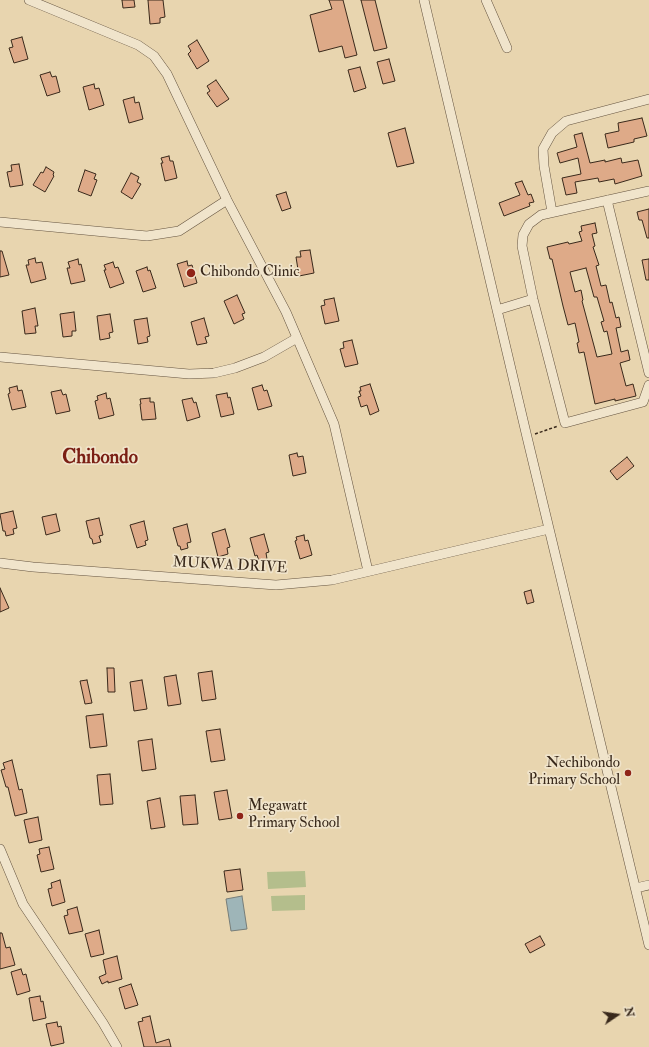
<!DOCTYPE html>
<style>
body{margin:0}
#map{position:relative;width:649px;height:1047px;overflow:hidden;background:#e8d5af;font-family:"IM FELL Double Pica",serif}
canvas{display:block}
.north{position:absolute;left:597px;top:995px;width:40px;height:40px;-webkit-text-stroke:3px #f0e4cb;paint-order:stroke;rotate:77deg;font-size:11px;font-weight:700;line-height:16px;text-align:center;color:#39291b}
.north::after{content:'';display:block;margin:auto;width:14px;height:18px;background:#39291b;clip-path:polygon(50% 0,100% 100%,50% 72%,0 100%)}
</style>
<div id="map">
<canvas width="649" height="1047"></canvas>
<div class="north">N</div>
</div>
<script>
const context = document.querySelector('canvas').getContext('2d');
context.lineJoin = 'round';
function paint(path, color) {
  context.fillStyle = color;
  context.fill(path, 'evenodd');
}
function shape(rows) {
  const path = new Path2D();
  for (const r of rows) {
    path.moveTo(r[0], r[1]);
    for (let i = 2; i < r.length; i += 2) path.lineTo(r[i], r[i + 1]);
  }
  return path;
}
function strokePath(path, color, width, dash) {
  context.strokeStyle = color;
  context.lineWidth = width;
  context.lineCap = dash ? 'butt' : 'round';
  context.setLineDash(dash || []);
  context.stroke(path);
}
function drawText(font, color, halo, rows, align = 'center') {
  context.font = font + ' "IM FELL Double Pica",serif';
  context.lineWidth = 3.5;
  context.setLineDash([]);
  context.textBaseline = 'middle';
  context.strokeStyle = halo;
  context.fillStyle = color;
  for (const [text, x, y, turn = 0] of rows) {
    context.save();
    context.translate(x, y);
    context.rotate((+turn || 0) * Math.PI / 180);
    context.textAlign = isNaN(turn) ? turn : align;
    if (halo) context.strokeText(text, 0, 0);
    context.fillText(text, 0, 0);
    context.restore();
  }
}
const green = shape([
 [305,871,306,887,268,889,267,872],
 [305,895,305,910,272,911,271,896]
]);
const water = shape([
 [242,896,247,929,231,931,226,899,242,896]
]);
const building = shape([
 [122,0,134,0,135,7,123,8,122,0],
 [148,0,163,0,165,17,160,18,160,23,150,24,148,0],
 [329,0,343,0,357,55,345,58,342,46,319,52,310,15,332,9,329,0],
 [361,0,375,0,387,48,374,51,361,0],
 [22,37,28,59,14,63,9,48,13,47,11,40,22,37],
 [197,40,209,61,197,69,188,54,191,51,188,46,197,40],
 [389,59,395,81,383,84,377,62,389,59],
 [360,67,366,88,354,92,348,70,360,67],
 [50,72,52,77,56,76,60,92,47,96,40,75,50,72],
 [216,80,229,99,217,107,207,93,210,91,207,86,216,80],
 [94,84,95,89,99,88,104,105,89,110,83,87,94,84],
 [134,97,135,103,139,102,143,119,129,123,123,100,134,97],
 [642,118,647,136,634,139,634,142,608,148,605,134,619,131,618,123,642,118],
 [405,128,414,163,397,167,388,133,405,128],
 [582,133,590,163,605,160,605,162,621,158,622,163,638,160,642,176,615,184,614,179,599,182,598,178,575,182,577,193,566,195,562,178,581,174,578,158,560,163,557,153,577,147,574,135,582,133],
 [169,156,170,161,173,161,177,178,165,181,161,163,163,163,161,158,169,156],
 [19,164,23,185,10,187,7,172,12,171,11,165,19,164],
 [46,167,54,172,53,175,54,176,45,192,33,185,41,172,43,173,46,167],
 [85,170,96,174,94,179,97,180,91,196,78,191,85,170],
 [131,173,139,177,137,182,141,184,132,199,121,192,131,173],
 [522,181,528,195,531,194,534,202,529,203,530,206,504,216,499,203,520,195,515,183,522,181],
 [286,192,291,208,282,211,276,195,286,192],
 [649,209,649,238,647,238,642,220,639,220,637,212,649,209],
 [595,223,597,233,592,234,595,246,593,247,599,265,596,266,601,286,606,285,610,303,612,302,616,318,619,317,621,327,616,328,621,352,628,350,630,360,620,363,626,386,633,384,636,396,615,401,615,399,595,404,584,352,579,353,577,343,579,342,575,323,568,325,563,306,552,259,550,259,547,247,568,242,569,244,582,241,579,232,582,231,581,226,595,223],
 [586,268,594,297,597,297,604,321,601,322,604,332,607,331,612,354,597,357,582,301,583,300,581,290,575,292,570,272,586,268],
 [310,250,314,273,299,276,296,257,301,257,300,251,310,250],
 [0,251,2,251,9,275,0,277,0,251],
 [35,258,36,263,42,262,46,279,31,283,26,265,29,265,28,260,35,258],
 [78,259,79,265,81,264,85,281,71,284,67,268,70,268,68,262,78,259],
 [649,259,649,280,646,280,642,260,649,259],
 [187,261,188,266,192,265,197,283,184,287,177,264,187,261],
 [113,262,115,268,118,267,124,283,110,288,104,270,106,270,104,265,113,262],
 [147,267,148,271,150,270,156,288,143,292,136,271,147,267],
 [237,295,245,313,242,314,244,319,234,324,224,301,237,295],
 [334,298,339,321,325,324,321,306,325,305,324,300,334,298],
 [35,308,38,326,35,326,36,333,25,334,22,311,35,308],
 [74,312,76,331,72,331,72,336,63,337,60,314,74,312],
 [110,314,113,332,109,333,110,338,100,340,97,316,110,314],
 [147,318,150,336,147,337,148,342,138,344,134,320,147,318],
 [204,318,209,336,205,337,207,343,197,345,191,322,204,318],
 [352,340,358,364,345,367,340,349,344,348,343,342,352,340],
 [370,384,379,411,370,415,367,405,361,407,358,397,361,396,359,391,361,391,360,387,370,384],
 [262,385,264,391,267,390,272,406,258,410,252,388,262,385],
 [17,386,18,391,22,390,26,407,12,410,8,394,10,393,9,388,17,386],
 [61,390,63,395,66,394,70,411,56,414,51,392,61,390],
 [106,393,107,399,110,398,114,415,99,419,95,401,98,400,97,396,106,393],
 [227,393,228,398,230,397,234,414,221,417,216,395,227,393],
 [150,398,150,402,154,402,156,419,142,420,140,404,141,404,140,399,150,398],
 [192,398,194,403,196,402,200,417,187,421,182,400,192,398],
 [297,453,298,457,303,456,306,473,293,476,289,455,297,453],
 [627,457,634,466,617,480,610,471,627,457],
 [13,511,17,528,13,529,14,534,6,536,5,531,3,531,0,514,13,511],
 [56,514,60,531,46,535,42,517,56,514],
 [99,518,103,535,99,536,101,542,93,544,92,539,90,538,86,521,99,518],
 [144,521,148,540,145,541,146,545,137,548,130,525,144,521],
 [187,524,191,542,187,543,188,548,181,550,180,546,178,546,173,528,187,524],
 [225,529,230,547,227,548,228,554,218,557,212,533,225,529],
 [264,534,269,552,266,553,267,559,259,561,257,555,255,556,250,538,264,534],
 [304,535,305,541,308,540,312,555,300,559,295,541,297,540,296,537,304,535],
 [0,588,9,608,0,612,0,588],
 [531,590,534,602,527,604,524,592,531,590],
 [107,668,114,668,115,692,108,692,107,668],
 [212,671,216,699,202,701,198,673,212,671],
 [176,675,181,704,168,706,164,677,176,675],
 [87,680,92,703,85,704,80,681,87,680],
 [142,680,147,709,134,711,130,682,142,680],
 [103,714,107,746,90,748,86,716,103,714],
 [220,729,225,760,211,762,206,731,220,729],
 [152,739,156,769,142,771,138,741,152,739],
 [12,760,19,790,22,789,27,813,15,816,8,787,6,787,1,770,5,769,3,763,12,760],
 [110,774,113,804,100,805,97,775,110,774],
 [227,790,232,818,219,820,214,792,227,790],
 [195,795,198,824,183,825,180,796,195,795],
 [160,798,165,827,151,829,147,801,160,798],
 [38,817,42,840,29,843,24,820,38,817],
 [49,847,54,869,41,872,37,855,40,854,39,849,49,847],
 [240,869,243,890,227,892,224,871,240,869],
 [60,880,65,902,52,906,48,889,52,888,51,883,60,880],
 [77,907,83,931,69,934,64,916,68,915,67,910,77,907],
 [99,930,104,954,91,957,85,934,99,930],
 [0,933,2,933,6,948,10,947,15,965,0,969,0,933],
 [540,936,545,945,530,953,525,944,540,936],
 [117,956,122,979,108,983,108,981,102,984,99,977,106,974,103,960,117,956],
 [21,969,23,975,26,974,30,991,17,995,11,972,21,969],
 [131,984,138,1005,125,1009,119,988,131,984],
 [40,996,41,1002,43,1001,46,1018,33,1021,29,998,40,996],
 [150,1016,156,1043,169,1039,171,1047,144,1047,138,1022,143,1021,142,1018,150,1016],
 [57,1022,58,1027,61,1026,64,1043,51,1046,46,1024,57,1022]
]);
const path = shape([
 [535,434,558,426]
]);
const minor = shape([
 [29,0,138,45,154,56,167,74,227,200,286,312,334,424,368,571],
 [424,0,527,437,649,945],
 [486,0,507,48],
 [649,191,541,215,529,224,523,235,522,246,533,299,565,423,643,402,649,385],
 [607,200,649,373],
 [552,212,544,166,543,149,552,133,566,121,649,99],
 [0,222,147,236,179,231,227,200],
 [497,310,533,299],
 [0,357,189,374,214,373,235,368,264,357,297,338],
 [0,563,33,567,276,585,332,580,549,529],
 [0,849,23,904,103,1023,117,1047],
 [636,888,649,885]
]);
const markers = [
 [191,273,5,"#8f2418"],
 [628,773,4,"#8f2418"],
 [240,816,4,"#8f2418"]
];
const poiNames = [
 ["Chibondo Clinic",200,273],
 ["Nechibondo",620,764,"right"],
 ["Primary School",620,781,"right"],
 ["Megawatt",248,807],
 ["Primary School",248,824]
];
const streetNames = [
 ["MUKWA DRIVE",230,566,3]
];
const districtNames = [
 ["Chibondo",100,459]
];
paint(green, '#b4be8c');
paint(water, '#9eb5b8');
strokePath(water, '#767d79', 1);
paint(building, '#deaa88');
strokePath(building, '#39291b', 1);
strokePath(minor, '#655440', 10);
strokePath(path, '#39291b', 1.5, [3, 2]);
strokePath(minor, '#f0e4cb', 9);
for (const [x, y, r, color] of markers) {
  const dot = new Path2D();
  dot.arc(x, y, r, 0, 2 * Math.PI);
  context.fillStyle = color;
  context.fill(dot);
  strokePath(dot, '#f0e4cb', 1.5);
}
drawText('15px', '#39291b', '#f0e4cb', poiNames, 'left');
drawText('15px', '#39291b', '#f0e4cb', streetNames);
drawText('bold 19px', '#7a1f14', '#f0e4cb', districtNames);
</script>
